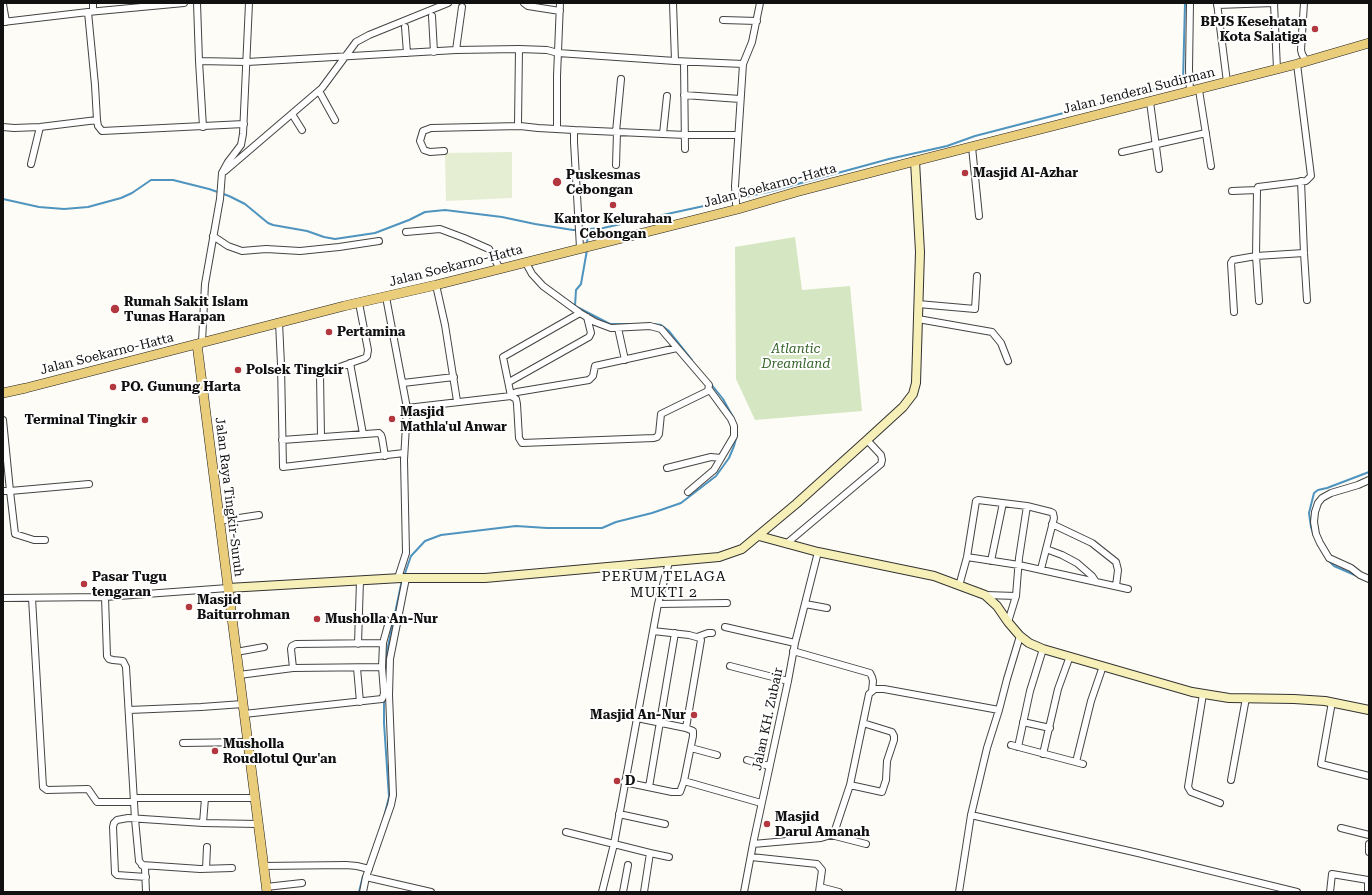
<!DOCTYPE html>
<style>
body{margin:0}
#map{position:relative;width:1372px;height:895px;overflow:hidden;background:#fefcf6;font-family:"Roboto Serif",serif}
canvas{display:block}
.frame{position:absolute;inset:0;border:4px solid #111;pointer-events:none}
</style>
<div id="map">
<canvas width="1372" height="895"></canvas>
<div class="frame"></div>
</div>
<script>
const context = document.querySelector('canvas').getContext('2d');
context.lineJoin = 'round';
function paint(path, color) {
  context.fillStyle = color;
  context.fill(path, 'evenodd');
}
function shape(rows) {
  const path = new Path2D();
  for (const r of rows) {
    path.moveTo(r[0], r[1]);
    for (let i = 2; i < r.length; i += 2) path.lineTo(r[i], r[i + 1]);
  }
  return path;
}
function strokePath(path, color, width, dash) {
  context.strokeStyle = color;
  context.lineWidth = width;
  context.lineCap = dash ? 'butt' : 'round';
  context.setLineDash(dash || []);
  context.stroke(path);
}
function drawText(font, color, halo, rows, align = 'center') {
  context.font = font + ' "Roboto Serif",serif';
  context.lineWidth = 4;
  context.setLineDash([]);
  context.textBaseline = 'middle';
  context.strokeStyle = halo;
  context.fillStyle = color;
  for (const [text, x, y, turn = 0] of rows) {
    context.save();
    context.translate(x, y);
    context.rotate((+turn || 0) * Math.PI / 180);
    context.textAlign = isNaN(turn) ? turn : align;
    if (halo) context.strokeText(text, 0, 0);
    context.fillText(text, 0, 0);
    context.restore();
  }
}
const green = shape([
 [795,237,802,290,850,286,862,411,755,420,736,379,735,247]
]);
const pitch = shape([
 [512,152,512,198,446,201,445,153]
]);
const stream = shape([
 [3,199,39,207,64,209,88,207,121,198,132,193,151,180,173,180,209,189,229,196,245,204,268,223,273,225,307,231,324,237,335,239,375,233,409,220,425,212,445,210,502,217,535,224,573,230,603,228,768,192,889,159,947,146,975,136,1183,82,1185,3],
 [587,244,588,229],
 [587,250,581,284,576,290,575,306,610,324,638,324],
 [654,324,661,325,669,331,692,360],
 [711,384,723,399,733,417],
 [1314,536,1311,527,1309,513,1314,493,1318,490,1327,488,1369,472],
 [1328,560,1334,566,1357,576],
 [404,576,411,556,425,541,441,535,516,526,547,528,602,528,616,522,652,513,681,503,716,476,729,458,734,446,737,435,736,424],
 [385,670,386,656,402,580],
 [383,821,389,797,384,723,384,698],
 [359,892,363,876]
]);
const street = shape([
 [93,3,93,11],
 [197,3,199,61,247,62,456,50,519,49,547,50,558,53,675,61,743,64,735,186,736,204,738,209],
 [524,3,528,6,560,11],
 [673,3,675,61],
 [1190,3,1189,69,1190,92],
 [1217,3,1227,82],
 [1274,3,1277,69],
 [1304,3,1301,50,1302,54,1306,61],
 [3,4,6,22],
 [1217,5,1274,3],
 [88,12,95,85,97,120,98,126,102,131,244,124],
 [432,16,434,52],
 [723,20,757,21],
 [3,22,88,12,184,3],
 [405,27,407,53],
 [519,49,518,124,520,126,538,128,574,130,574,142,580,248],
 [456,50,462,7],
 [199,61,203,127],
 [684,62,685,149],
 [743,64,752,42,760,3],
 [1199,90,1211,166],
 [319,91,335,120],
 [684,95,740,99],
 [1150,102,1159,169],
 [292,114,302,130],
 [3,127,14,128,40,127,97,120],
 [557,129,557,76,560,3],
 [574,130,663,134,667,96],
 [616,132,621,79],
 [663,134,686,135,738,135],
 [972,147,979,216],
 [444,151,430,152,424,150,420,141,423,131,431,128,520,126],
 [1122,152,1206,133],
 [31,164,40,127],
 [616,165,617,132],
 [225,171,322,88,356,42,369,35,448,3],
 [1301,181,1304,253,1307,300],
 [1232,191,1257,190],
 [406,232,440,229,464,238,489,249,500,269],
 [213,236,228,246,242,251,266,249,300,251,339,247,379,241],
 [436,285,445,325,457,401],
 [386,297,407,408,404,460,406,553,398,578],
 [1259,301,1256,256,1257,190,1258,187,1306,181,1311,176,1297,64],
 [918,304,975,309,977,276],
 [1234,312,1231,263,1233,260,1256,256,1304,253],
 [918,319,992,332,1001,343,1008,361],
 [279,322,281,365,283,467,404,453],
 [618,328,625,360],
 [202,342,205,284,220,199,222,173,228,162,241,145,243,134,249,3],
 [350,363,363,434],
 [509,382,589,337,591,333,587,317],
 [403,383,454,377],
 [511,394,517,392,589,380,593,376,595,366,677,348],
 [511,396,503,357,580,313],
 [407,408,511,396,516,399,517,404,519,438,522,443,654,438,657,437,659,434,661,414,708,391,709,385,661,329,650,326,611,328,595,322,580,313,543,286,532,274,526,263],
 [3,420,10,491,3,491],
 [321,437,320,374,365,358,367,356,368,350,359,303],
 [282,440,379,433,381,435,382,438,385,456],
 [667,468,711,457,721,458],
 [1369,480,1358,485,1331,493,1322,498,1318,503,1315,512,1314,522,1316,534,1320,543,1329,558,1351,568,1360,575,1369,579],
 [688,492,714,470,734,436,734,426,731,419,709,389],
 [219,521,259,515],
 [1052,524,1092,543,1116,562,1118,570,1116,586],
 [45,540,34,540,15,534,10,491,89,484],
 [786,544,881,464,882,460,881,455,867,440],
 [1046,549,1062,555,1077,563,1092,576,1096,582],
 [967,557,1019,565,1128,589],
 [991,561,1003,503],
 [959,586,967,557,976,501,978,500,1027,506,1051,512,1053,513,1054,518,1041,569],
 [985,595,1016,596],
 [105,597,107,656,109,659,113,660,123,661,126,667,135,819,139,861,145,868,146,892],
 [3,598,105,597,228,588],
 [32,598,43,787,47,790,88,789,97,802,134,802],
 [658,604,727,603],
 [805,604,827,608],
 [360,618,386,620,388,625,383,643],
 [1008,622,1016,596,1019,558,1027,506],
 [725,627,795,643],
 [697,637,708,633,712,633],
 [358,644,360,580],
 [793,651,870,673,872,677,873,681,872,691],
 [236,652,264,647],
 [730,666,788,681],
 [293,668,382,667],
 [357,668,360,702],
 [239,675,293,668,291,649,292,646,296,644,383,643,382,667,384,693,383,697,382,699,244,714],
 [1203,694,1188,787,1191,792,1220,803],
 [1332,702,1321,764,1369,776],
 [129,710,201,707,243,704],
 [637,718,686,728,701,640,700,638,689,635,653,631,658,604,669,562],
 [1023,722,1050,728],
 [183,743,248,742],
 [1011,745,1083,764],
 [1018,747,1030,691,1043,649],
 [691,748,717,755],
 [1043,754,1058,689,1070,656],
 [747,760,769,766],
 [1076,762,1091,701,1103,666],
 [1231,780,1246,698],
 [684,781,761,803],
 [624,782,672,792,680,792,684,781,693,736,693,731,686,728],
 [850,785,882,792,886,780,887,761,894,740,894,736,892,732,863,723],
 [649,787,675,633],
 [134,798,255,798],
 [619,814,665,824],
 [971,815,1138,853,1297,892],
 [203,823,205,798],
 [1341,828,1369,835],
 [566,832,650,853,644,892],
 [831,835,866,844],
 [753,844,821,838,831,835,835,830,850,785,869,694,875,689,884,689,999,710],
 [1369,844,1369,852],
 [650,853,669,857],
 [751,857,817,864,822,870,819,892],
 [142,865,200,869,232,868],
 [263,866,346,865,357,866,369,869],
 [206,869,207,847],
 [146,877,117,875,115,873,113,827,114,823,117,820,128,818,203,823,258,824],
 [366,877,431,892],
 [266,887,302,883],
 [820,887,839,892],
 [363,892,366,877,391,805,393,795,389,695,390,659,406,578],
 [602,892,614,844,653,631],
 [623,892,628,865],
 [744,892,753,844,788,681,795,643,818,552],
 [959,892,971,815,987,748,999,710,1007,679,1020,636],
 [1330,892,1332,874,1368,880,1368,892]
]);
const secondary = shape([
 [759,536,818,552,934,576,985,595,997,606,1008,622,1020,636,1029,643,1043,649,1192,692,1229,698,1294,699,1325,701,1369,710],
 [228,588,401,578,485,578,719,557,742,549,796,504,867,440,903,407,913,394,916,383,920,252,915,161]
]);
const primary = shape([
 [197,344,267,892],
 [3,393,26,388,344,306,436,285,738,209,796,192,927,158,1297,64,1369,43]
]);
const markers = [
 [1315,29,4,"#b3373e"],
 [965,173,4,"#b3373e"],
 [557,182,5,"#b3373e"],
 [613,205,4,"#b3373e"],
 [115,309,5,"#b3373e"],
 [329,332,4,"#b3373e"],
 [238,370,4,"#b3373e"],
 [113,387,4,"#b3373e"],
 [392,419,4,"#b3373e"],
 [145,420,4,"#b3373e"],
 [84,584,4,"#b3373e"],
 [189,607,4,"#b3373e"],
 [317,619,4,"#b3373e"],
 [694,715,4,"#b3373e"],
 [215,751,4,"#b3373e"],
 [617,781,4,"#b3373e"],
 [767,824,4,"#b3373e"]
];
const poiNames = [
 ["BPJS Kesehatan",1307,22,"right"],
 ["Kota Salatiga",1307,37,"right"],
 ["Masjid Al-Azhar",973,173],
 ["Puskesmas",566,175],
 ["Cebongan",566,190],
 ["Kantor Kelurahan",613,219,"center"],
 ["Cebongan",613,234,"center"],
 ["Rumah Sakit Islam",124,302],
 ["Tunas Harapan",124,317],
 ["Pertamina",337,332],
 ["Polsek Tingkir",246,370],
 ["PO. Gunung Harta",121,387],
 ["Masjid",400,412],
 ["Mathla'ul Anwar",400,427],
 ["Terminal Tingkir",137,420,"right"],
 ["Pasar Tugu",92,577],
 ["tengaran",92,592],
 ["Masjid",197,600],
 ["Baiturrohman",197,615],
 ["Musholla An-Nur",325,619],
 ["Masjid An-Nur",686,715,"right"],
 ["Musholla",223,744],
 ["Roudlotul Qur'an",223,759],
 ["D",625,781],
 ["Masjid",775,817],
 ["Darul Amanah",775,832]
];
const streetNames = [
 ["Jalan Jenderal Sudirman",1139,91,-14],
 ["Jalan Soekarno-Hatta",770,186,-15],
 ["Jalan Soekarno-Hatta",456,266,-14],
 ["Jalan Soekarno-Hatta",107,354,-14],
 ["Jalan Raya Tingkir-Suruh",229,497,83],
 ["Jalan KH. Zubair",768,719,-78]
];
const parkNames = [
 ["Atlantic",796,349],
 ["Dreamland",796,364]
];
const neighbourhoodNames = [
 ["PERUM TELAGA",664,577],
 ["MUKTI 2",664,593]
];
paint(green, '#d5e6c2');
paint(pitch, '#e5eed3');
strokePath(stream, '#4e94bf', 2);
strokePath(street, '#444', 8);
strokePath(secondary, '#333', 10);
strokePath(primary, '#222', 10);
strokePath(street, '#fff', 6);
strokePath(secondary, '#f6efb8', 8);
strokePath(primary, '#eacd7a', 9);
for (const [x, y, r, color] of markers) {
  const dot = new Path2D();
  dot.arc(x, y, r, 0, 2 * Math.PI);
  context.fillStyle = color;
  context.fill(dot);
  strokePath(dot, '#fff', 1.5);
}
drawText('bold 13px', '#111', '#fff', poiNames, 'left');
drawText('13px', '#111', '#fff', streetNames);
drawText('italic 13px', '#346327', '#fff', parkNames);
context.letterSpacing = '1px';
drawText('14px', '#111', '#fff', neighbourhoodNames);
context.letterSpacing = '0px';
</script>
